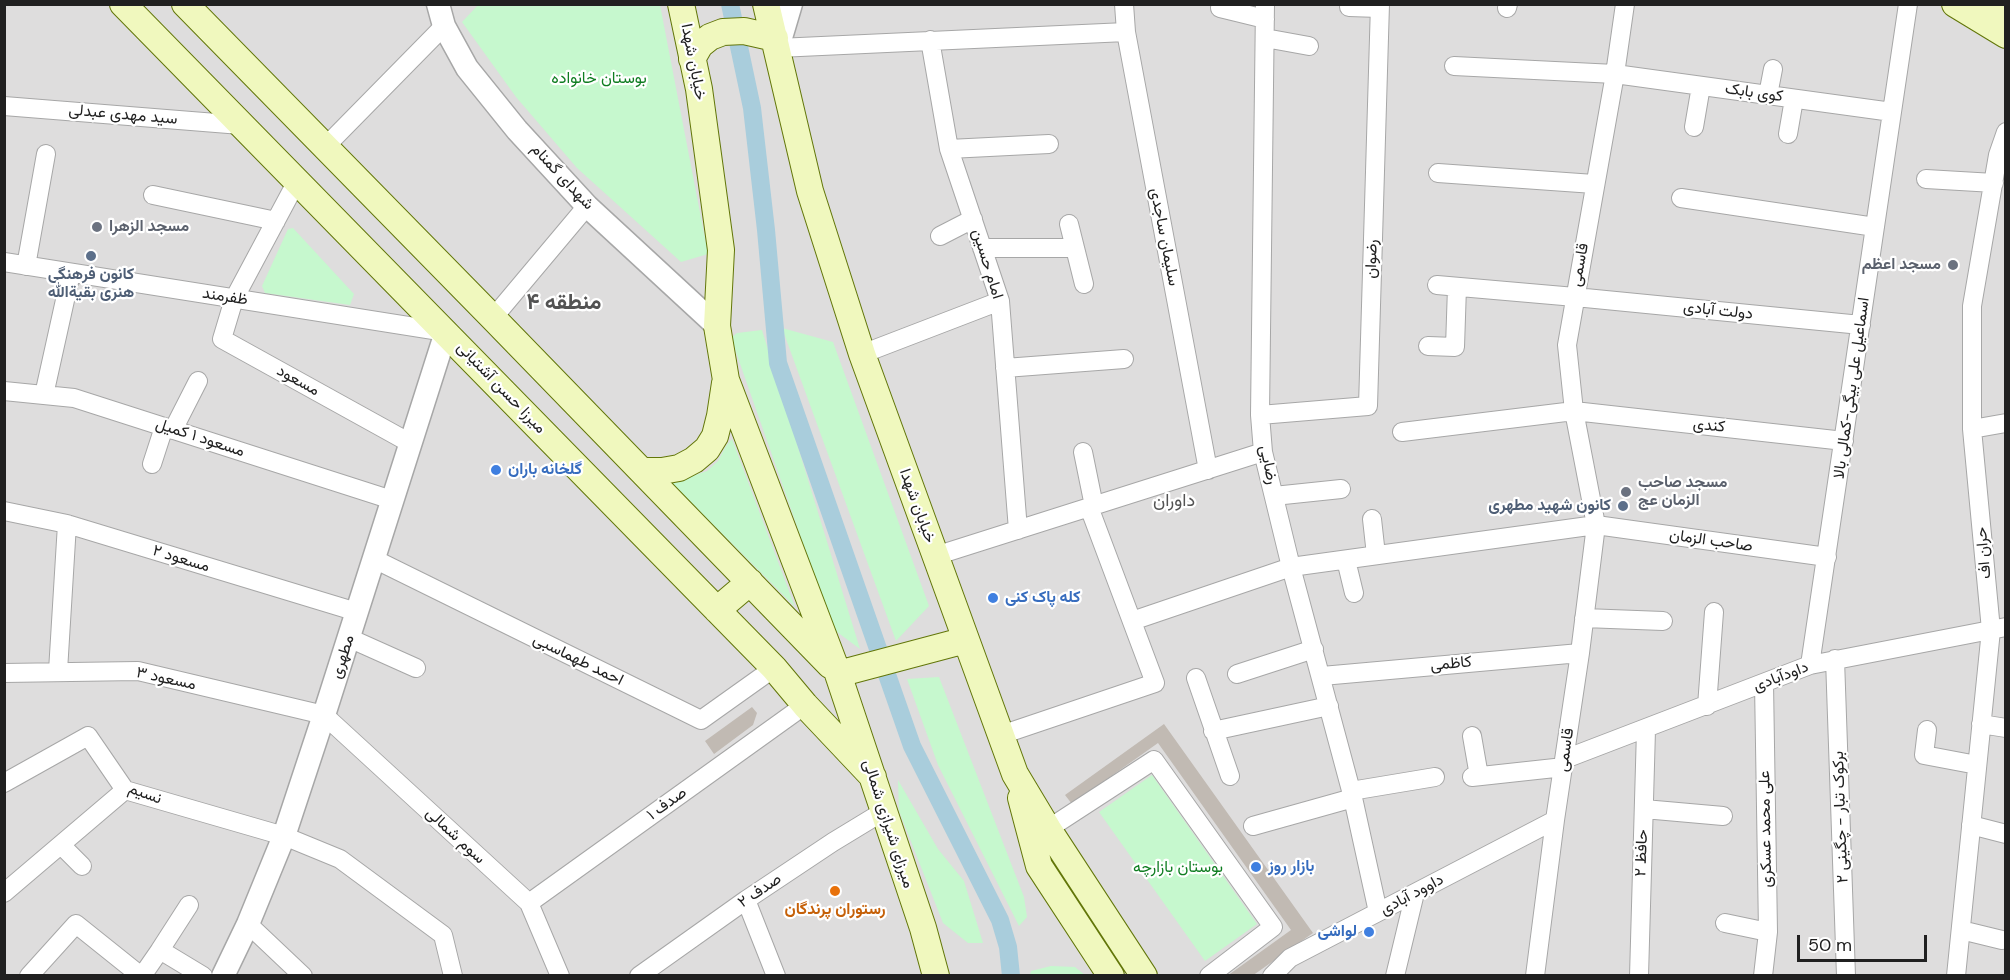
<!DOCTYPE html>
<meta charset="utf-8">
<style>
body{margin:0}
#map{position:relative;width:2010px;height:980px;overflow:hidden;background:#f0eee7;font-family:"DM Sans",sans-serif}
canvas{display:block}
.frame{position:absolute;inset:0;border:6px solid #202020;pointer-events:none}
.scale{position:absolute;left:1797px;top:935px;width:130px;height:27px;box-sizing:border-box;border:3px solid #202020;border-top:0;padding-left:8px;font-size:18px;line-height:21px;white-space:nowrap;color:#202020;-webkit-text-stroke:4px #fff;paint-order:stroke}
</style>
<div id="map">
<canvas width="2010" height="980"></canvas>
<div class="frame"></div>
<div class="scale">50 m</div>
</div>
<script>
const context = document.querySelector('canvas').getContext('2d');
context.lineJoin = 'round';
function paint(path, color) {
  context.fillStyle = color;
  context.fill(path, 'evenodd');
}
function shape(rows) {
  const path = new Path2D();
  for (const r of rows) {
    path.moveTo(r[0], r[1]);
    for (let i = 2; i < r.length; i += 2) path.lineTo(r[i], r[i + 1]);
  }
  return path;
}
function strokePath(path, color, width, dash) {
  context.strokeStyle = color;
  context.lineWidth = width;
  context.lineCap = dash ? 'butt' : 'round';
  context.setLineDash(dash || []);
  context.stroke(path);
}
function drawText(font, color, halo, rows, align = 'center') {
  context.font = font + ' "DM Sans",Vazirmatn,sans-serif';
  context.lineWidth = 4.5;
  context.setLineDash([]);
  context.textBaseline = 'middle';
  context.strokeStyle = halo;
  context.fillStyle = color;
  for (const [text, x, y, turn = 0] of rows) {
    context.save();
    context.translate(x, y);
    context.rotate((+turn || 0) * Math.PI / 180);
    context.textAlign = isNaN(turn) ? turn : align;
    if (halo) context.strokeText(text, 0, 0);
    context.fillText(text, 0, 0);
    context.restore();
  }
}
const residential = shape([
 [5,5,2005,5,2005,975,5,975]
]);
const park = shape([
 [478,5,660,5,708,254,681,262,577,168,516,97,462,22],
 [293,228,354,294,350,305,265,293,262,286,288,229],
 [782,328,833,342,929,606,896,641],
 [762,330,860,649,833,629,731,338,737,333],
 [732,439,795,607,672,483,707,471,718,461,726,446],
 [939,677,1024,897,1027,917,1019,926,938,765,907,679],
 [1152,775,1257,924,1205,961,1099,812],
 [898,780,938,849,964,881,983,943,968,943,943,923,899,811],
 [1051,966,1075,967,1085,975,1030,975,1031,971]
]);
const canal = shape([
 [730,4,752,108,766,230,778,363,912,746,1000,920,1008,947,1011,976]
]);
const building = shape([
 [752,707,757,713,753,725,714,754,705,741],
 [1164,724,1313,933,1252,976,1227,976,1291,930,1158,743,1072,804,1065,795]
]);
const minor = shape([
 [1124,4,1126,32,1208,470],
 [1265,4,1260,415,1263,452,1291,567,1353,798,1378,912],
 [1349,7,1379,8],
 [1220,8,1265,19],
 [1507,8,1508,4],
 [1265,38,1309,46],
 [930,40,949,149,1000,301,1018,530],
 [778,48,1126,32],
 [1454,66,1615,74,1892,112],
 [1768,95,1773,69],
 [4,106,241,125],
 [1694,127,1701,86],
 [1788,134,1794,99],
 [325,147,444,26],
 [949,149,1049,144],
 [1438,173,1594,184],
 [1926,179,1994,183],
 [297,181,234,299,222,339,410,443],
 [153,195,276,221],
 [1681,198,1875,227],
 [1069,224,1084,284],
 [940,236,973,219],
 [982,248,1075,248],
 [4,262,446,332],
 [26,266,46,154],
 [1437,285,1575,297,1861,325],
 [493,318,587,206],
 [1428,346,1455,347,1457,287],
 [862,354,1000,301],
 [1005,368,1124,359],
 [4,391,74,398,392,500],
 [44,395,71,273],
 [1260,415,1368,406,1380,4],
 [1972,429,2006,423],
 [173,430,198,381],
 [1402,432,1574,411,1844,441],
 [1083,452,1094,506],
 [152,464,164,427],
 [1274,496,1341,489],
 [4,511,67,524,357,612],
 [1372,519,1376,555],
 [935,556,1263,452],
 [374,559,701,720,774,668],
 [1346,560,1354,593],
 [1584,618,1663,621],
 [1132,621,1291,567,1596,525,1827,557],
 [349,638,416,668],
 [1835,659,1846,976],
 [1810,665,1908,4],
 [58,671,67,524],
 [4,673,138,671,324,715,529,903,560,976],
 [1237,674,1314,649],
 [1322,676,1580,653],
 [1196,678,1230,776],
 [1707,706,1714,612],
 [1981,724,2006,728],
 [1927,730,1924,755,1977,765],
 [1213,731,1329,706],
 [1001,735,1155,683,1089,507],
 [1472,736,1479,776],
 [1565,759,1810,665,2006,627],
 [1472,777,1564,767],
 [4,783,88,736,125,790,284,836,340,859,443,935,453,976],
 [1351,791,1435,777],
 [1644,809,1723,816],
 [1971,825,2006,834],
 [1253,826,1353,798],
 [1048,829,1154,760,1273,927,1209,976],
 [61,845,82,866],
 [4,893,125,790],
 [746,900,776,976],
 [529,903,805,705],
 [1725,923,1768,932],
 [248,924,303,976],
 [1961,930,2002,940],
 [160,950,189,905],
 [29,976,76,924,141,976],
 [142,976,160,950,203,976],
 [639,976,746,900,833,842,884,811],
 [1272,976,1290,958,1555,820],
 [1395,976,1415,893],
 [1535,976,1555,820,1580,653,1596,525,1574,411,1567,345,1615,74,1625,4],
 [1639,976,1646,730],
 [1763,976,1768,932,1764,683],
 [1956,976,1991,630,1972,429,1972,306,1998,155,2006,132]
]);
const tertiary = shape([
 [438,4,444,26,467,68,517,130,587,206,717,326],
 [778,48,791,4],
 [223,976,248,924,284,836,324,715,446,332]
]);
const secondary = shape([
 [123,4,774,668,805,705,873,777],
 [185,4,493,318,830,665],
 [681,4,699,89,721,250,717,326,726,380,838,674,923,928,936,976],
 [766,4,810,191,862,354,1015,774,1048,829,1144,976],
 [1955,4,2006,35],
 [1994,4,2006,12],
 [692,59,700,45,710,37,723,32,744,31,775,38],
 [642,471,662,471,679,468,694,460,707,449,715,436,720,416,725,383],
 [717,610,750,582],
 [838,674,966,640],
 [1021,798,1039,866,1111,976]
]);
const markers = [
 [97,227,6,"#6b7280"],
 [91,256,6,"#5c6f8a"],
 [1953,265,6,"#6b7280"],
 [496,470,6,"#3f7fe0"],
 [1626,492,6,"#6b7280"],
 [1623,506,6,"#5c6f8a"],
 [993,598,6,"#3f7fe0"],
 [1256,867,6,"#3f7fe0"],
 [835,891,6,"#e8710a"],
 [1369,932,6,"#3f7fe0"]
];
const streetNames = [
 ["خیابان شهدا",693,62,79],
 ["کوی بابک",1754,93,8],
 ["سید مهدی عبدلی",123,115,5],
 ["شهدای گمنام",562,177,47],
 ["سلیمان ساجدی",1164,237,79],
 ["رضوان",1372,259,-88],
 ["امام حسین",987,264,73],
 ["قاسمی",1580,265,-80],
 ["ظفرمند",225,297,9],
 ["دولت آبادی",1718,311,6],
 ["مسعود",298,381,29],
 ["میرزا حسن آشتیانی",501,388,46],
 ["اسماعیل علی بیگی-کمالی بالا",1852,388,-82],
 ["کندی",1709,426,6],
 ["مسعود ۱ کمیل",200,438,18],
 ["رضایی",1268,465,78],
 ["خیابان شهدا",917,506,70],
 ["صاحب الزمان",1711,541,8],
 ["حران اف",1984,553,-95],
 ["مسعود ۲",181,559,17],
 ["مطهری",343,657,-72],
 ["احمد طهماسبی",578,660,26],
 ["کاظمی",1451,664,-5],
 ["داودآبادی",1781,677,-21],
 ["مسعود ۳",166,679,12],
 ["قاسمی",1566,750,-82],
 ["نسیم",145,794,20],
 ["صدف ۱",667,804,-36],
 ["برکوک تبار - چگینی ۲",1841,817,-92],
 ["میرزای شیرازی شمالی",888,824,72],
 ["علی محمد عسکری",1766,829,-91],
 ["سوم شمالی",455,836,43],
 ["حافظ ۲",1642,853,-88],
 ["صدف ۲",760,891,-34],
 ["داوود آبادی",1412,895,-28]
];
const parkNames = [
 ["بوستان خانواده",599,79],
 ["بوستان بازارچه",1178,868]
];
const worshipNames = [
 ["مسجد الزهرا",109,227],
 ["مسجد اعظم",1941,265,"right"],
 ["مسجد صاحب",1638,483],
 ["الزمان عج",1638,501]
];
const serviceNames = [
 ["کانون فرهنگی",91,275],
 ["هنری بقیةالله",91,293],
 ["کانون شهید مطهری",1611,506,"right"]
];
const shopNames = [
 ["گلخانه باران",508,470],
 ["کله پاک کنی",1005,598],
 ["بازار روز",1268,867],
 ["لواشی",1357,932,"right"]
];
const foodNames = [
 ["رستوران پرندگان",835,910]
];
const neighbourhoodNames = [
 ["داوران",1174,501]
];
const districtNames = [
 ["منطقه ۴",564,303]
];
paint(residential, '#dedddd');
paint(park, '#c6f8ce');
strokePath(canal, '#a9cddc', 18);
paint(building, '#c1bab3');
strokePath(minor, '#a7a7a7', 20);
strokePath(tertiary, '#a7a7a7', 25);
strokePath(secondary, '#627609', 28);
strokePath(minor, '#fff', 18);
strokePath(tertiary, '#fff', 22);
strokePath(secondary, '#f0f8be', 26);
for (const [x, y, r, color] of markers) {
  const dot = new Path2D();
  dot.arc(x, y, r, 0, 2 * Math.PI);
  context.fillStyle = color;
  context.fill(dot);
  strokePath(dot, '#fff', 2);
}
drawText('16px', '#202020', '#fff', streetNames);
drawText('16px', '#0f7d21', '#fff', parkNames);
drawText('bold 16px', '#5b616d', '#fff', worshipNames, 'left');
drawText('bold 16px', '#4e5e75', '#fff', serviceNames);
drawText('bold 16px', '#366cbe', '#fff', shopNames, 'left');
drawText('bold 16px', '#c56008', '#fff', foodNames);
drawText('18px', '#535353', '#fff', neighbourhoodNames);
drawText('bold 22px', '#535353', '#fff', districtNames);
</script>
